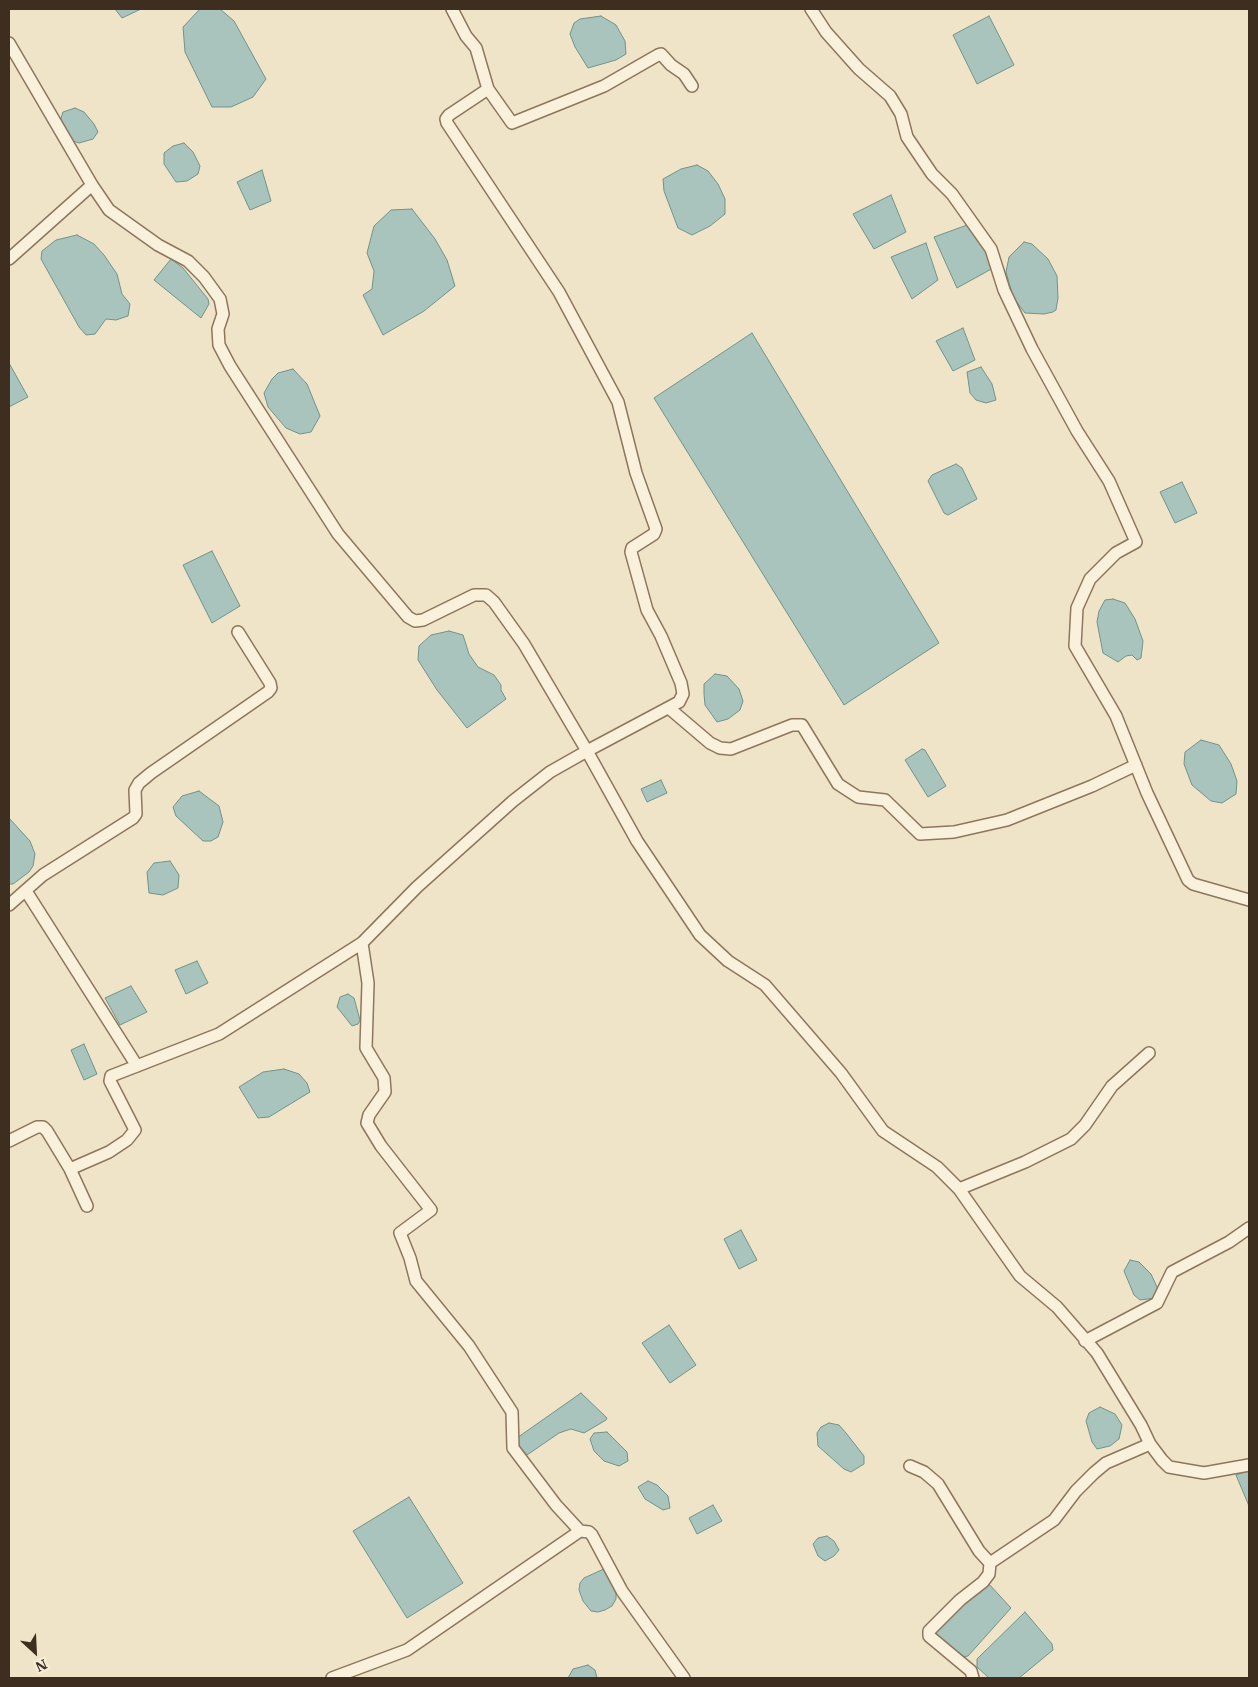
<!DOCTYPE html>
<style>
body{margin:0}
#map{position:relative;width:1258px;height:1687px;overflow:hidden;background:#f0e4c8;font-family:"IBM Plex Serif",serif}
canvas{display:block}
.frame{position:absolute;inset:0;border:10px solid #3d2e20;pointer-events:none}
.north{position:absolute;left:10px;top:1627px;width:50px;height:50px;-webkit-text-stroke:4px #f7eed8;paint-order:stroke;rotate:155deg;font-size:14px;font-weight:700;line-height:20px;text-align:center;color:#3d2e20}
.north::after{content:'';display:block;margin:auto;width:18px;height:22px;background:#3d2e20;clip-path:polygon(50% 0,100% 100%,50% 72%,0 100%)}
</style>
<div id="map">
<canvas width="1258" height="1687"></canvas>
<div class="frame"></div>
<div class="north">N</div>
</div>
<script>
const context = document.querySelector('canvas').getContext('2d');
context.lineJoin = 'round';
function paint(path, color) {
  context.fillStyle = color;
  context.fill(path, 'evenodd');
}
function shape(rows) {
  const path = new Path2D();
  for (const r of rows) {
    path.moveTo(r[0], r[1]);
    for (let i = 2; i < r.length; i += 2) path.lineTo(r[i], r[i + 1]);
  }
  return path;
}
function strokePath(path, color, width, dash) {
  context.strokeStyle = color;
  context.lineWidth = width;
  context.lineCap = dash ? 'butt' : 'round';
  context.setLineDash(dash || []);
  context.stroke(path);
}
const water = shape([
 [115,9,141,9,122,18,115,9],
 [200,9,220,9,234,21,266,79,253,97,231,107,212,107,185,52,183,27,200,9],
 [601,16,616,25,625,41,626,54,616,60,588,68,575,47,570,34,574,23,580,19,601,16],
 [989,16,1014,65,977,84,953,35,989,16],
 [75,108,84,112,94,124,98,132,93,139,79,143,73,141,63,125,61,118,63,112,75,108],
 [184,143,193,152,200,166,198,174,187,181,176,182,164,164,164,153,173,146,184,143],
 [697,165,708,171,718,184,725,199,725,214,710,226,692,235,678,228,664,191,663,179,681,169,697,165],
 [262,170,271,201,250,210,237,182,262,170],
 [891,195,906,232,874,249,853,214,891,195],
 [412,209,435,239,447,260,455,286,424,311,383,335,363,295,372,289,374,271,367,253,374,226,391,210,412,209],
 [970,224,995,267,957,288,934,237,970,224],
 [77,235,94,244,104,255,117,274,122,294,130,304,128,316,116,320,106,319,95,334,86,335,79,327,41,259,42,251,56,240,77,235],
 [1024,242,1032,244,1048,259,1057,276,1058,298,1056,310,1053,312,1044,314,1025,313,1013,297,1006,272,1009,257,1024,242],
 [926,243,938,280,912,299,891,257,926,243],
 [171,259,183,268,208,299,209,304,201,318,154,280,171,259],
 [963,328,975,360,953,371,936,341,963,328],
 [752,333,939,643,844,705,654,398,752,333],
 [9,363,28,397,9,407,9,363],
 [981,367,992,384,996,400,986,403,976,400,970,393,967,372,981,367],
 [293,369,307,384,320,416,311,432,300,434,286,428,268,407,264,393,272,379,278,373,293,369],
 [956,464,962,468,977,499,948,515,944,513,928,481,932,475,956,464],
 [1182,482,1197,513,1175,523,1160,492,1182,482],
 [212,551,240,606,212,623,183,565,212,551],
 [1113,599,1125,603,1135,619,1143,641,1141,658,1137,660,1132,655,1126,656,1118,662,1103,653,1097,622,1099,611,1105,600,1113,599],
 [449,631,463,635,469,654,478,667,494,675,501,685,501,690,506,699,467,728,437,690,418,660,419,646,431,635,449,631],
 [715,674,727,676,739,689,743,701,740,710,728,719,717,722,705,705,704,694,704,684,715,674],
 [1201,740,1219,745,1231,764,1237,781,1236,794,1222,803,1211,801,1192,785,1184,764,1185,752,1201,740],
 [922,749,925,750,946,786,928,797,905,760,922,749],
 [661,780,667,793,647,802,641,789,661,780],
 [199,791,219,806,223,822,218,837,211,841,203,841,176,816,173,807,182,796,199,791],
 [9,818,30,841,35,854,33,866,29,872,13,884,9,884,9,818],
 [170,861,179,875,178,888,163,895,149,893,147,872,154,863,170,861],
 [197,961,208,983,186,994,175,970,197,961],
 [131,986,147,1012,120,1025,105,998,131,986],
 [348,994,354,998,360,1020,358,1024,352,1026,337,1007,340,997,348,994],
 [84,1044,97,1074,84,1080,71,1050,84,1044],
 [284,1069,299,1074,307,1083,310,1092,269,1117,258,1118,239,1087,263,1072,284,1069],
 [741,1230,757,1260,739,1269,724,1239,741,1230],
 [1130,1260,1139,1262,1151,1274,1157,1287,1155,1298,1140,1300,1134,1295,1124,1271,1130,1260],
 [669,1325,696,1365,670,1383,642,1343,669,1325],
 [581,1393,607,1418,606,1420,584,1433,571,1429,559,1433,527,1455,514,1440,581,1393],
 [1100,1407,1115,1414,1122,1425,1119,1439,1110,1446,1097,1449,1092,1442,1086,1421,1089,1413,1100,1407],
 [829,1423,839,1425,846,1433,864,1456,864,1464,851,1472,844,1469,818,1446,817,1433,821,1427,829,1423],
 [607,1432,627,1452,628,1461,619,1466,604,1461,594,1451,590,1439,594,1433,607,1432],
 [1249,1470,1249,1506,1236,1475,1249,1470],
 [648,1481,657,1485,668,1496,670,1508,663,1510,645,1499,638,1487,648,1481],
 [409,1497,463,1583,407,1618,353,1531,409,1497],
 [713,1505,722,1521,697,1534,689,1518,713,1505],
 [827,1536,834,1541,839,1550,834,1556,825,1561,818,1556,813,1544,818,1538,827,1536],
 [606,1568,616,1592,616,1599,612,1606,605,1610,598,1612,591,1611,583,1601,579,1590,580,1583,584,1578,606,1568],
 [988,1583,1011,1608,968,1656,962,1657,936,1639,934,1629,988,1583],
 [1025,1612,1052,1644,1053,1650,1019,1678,989,1678,977,1667,977,1659,1025,1612],
 [588,1665,595,1670,597,1678,568,1678,573,1669,588,1665]
]);
const minor = shape([
 [452,9,466,36,476,48,488,89,512,123,604,86,658,55,661,54,671,65,684,74,692,86],
 [811,9,826,32,859,69,890,96,901,114,907,137,932,174,952,194,991,249,1004,290,1032,349,1077,431,1109,481,1136,542,1116,553,1090,579,1077,608,1075,646,1116,716,1147,793,1188,880,1193,884,1249,900],
 [9,43,92,185,9,259],
 [92,185,109,210,158,245,188,261,204,277,220,299,223,314,218,329,219,345,230,366,338,534,408,617,415,621,423,620,474,595,486,595,494,602,524,644,587,751,679,702,683,694,681,683,661,636,647,610,631,552,632,548,654,534,656,529,636,473,618,402,559,292,447,123,446,119,449,115,488,89],
 [670,709,710,743,720,748,731,749,792,725,802,725,838,784,858,797,885,800,920,834,954,832,1007,820,1092,786,1136,765],
 [26,891,137,1066],
 [9,905,43,875,133,818,136,814,135,790,139,783,151,773,268,692,271,688,270,683,238,632],
 [362,943,368,983,366,1048,384,1078,385,1092,369,1115,367,1123,381,1146,431,1210,400,1233,410,1258,416,1281,469,1346,512,1412,513,1448,556,1505,580,1531,589,1532,592,1535,622,1591,684,1678],
 [9,1141,37,1127,43,1127,47,1131,70,1169,87,1206],
 [70,1169,109,1152,127,1140,135,1130,110,1081,111,1076,219,1034,362,943,417,887,513,801,550,772,587,751,637,841,700,935,728,961,765,985,841,1073,883,1131,937,1167,959,1189,1020,1276,1057,1307,1097,1353,1141,1425,1150,1444,1162,1460,1169,1467,1204,1473,1249,1465],
 [959,1189,1025,1162,1071,1139,1085,1125,1112,1086,1149,1053],
 [1085,1341,1157,1303,1172,1272,1229,1242,1249,1228],
 [910,1466,924,1472,938,1484,979,1551,990,1563],
 [332,1678,407,1650,580,1531],
 [973,1678,971,1671,929,1636,929,1631,960,1600,983,1582,989,1574,990,1563,1054,1520,1076,1491,1094,1473,1106,1463,1150,1444]
]);
paint(water, '#a9c4bc');
strokePath(water, '#6f938a', 1);
strokePath(minor, '#8d765c', 14);
strokePath(minor, '#faf1dc', 11);
</script>
